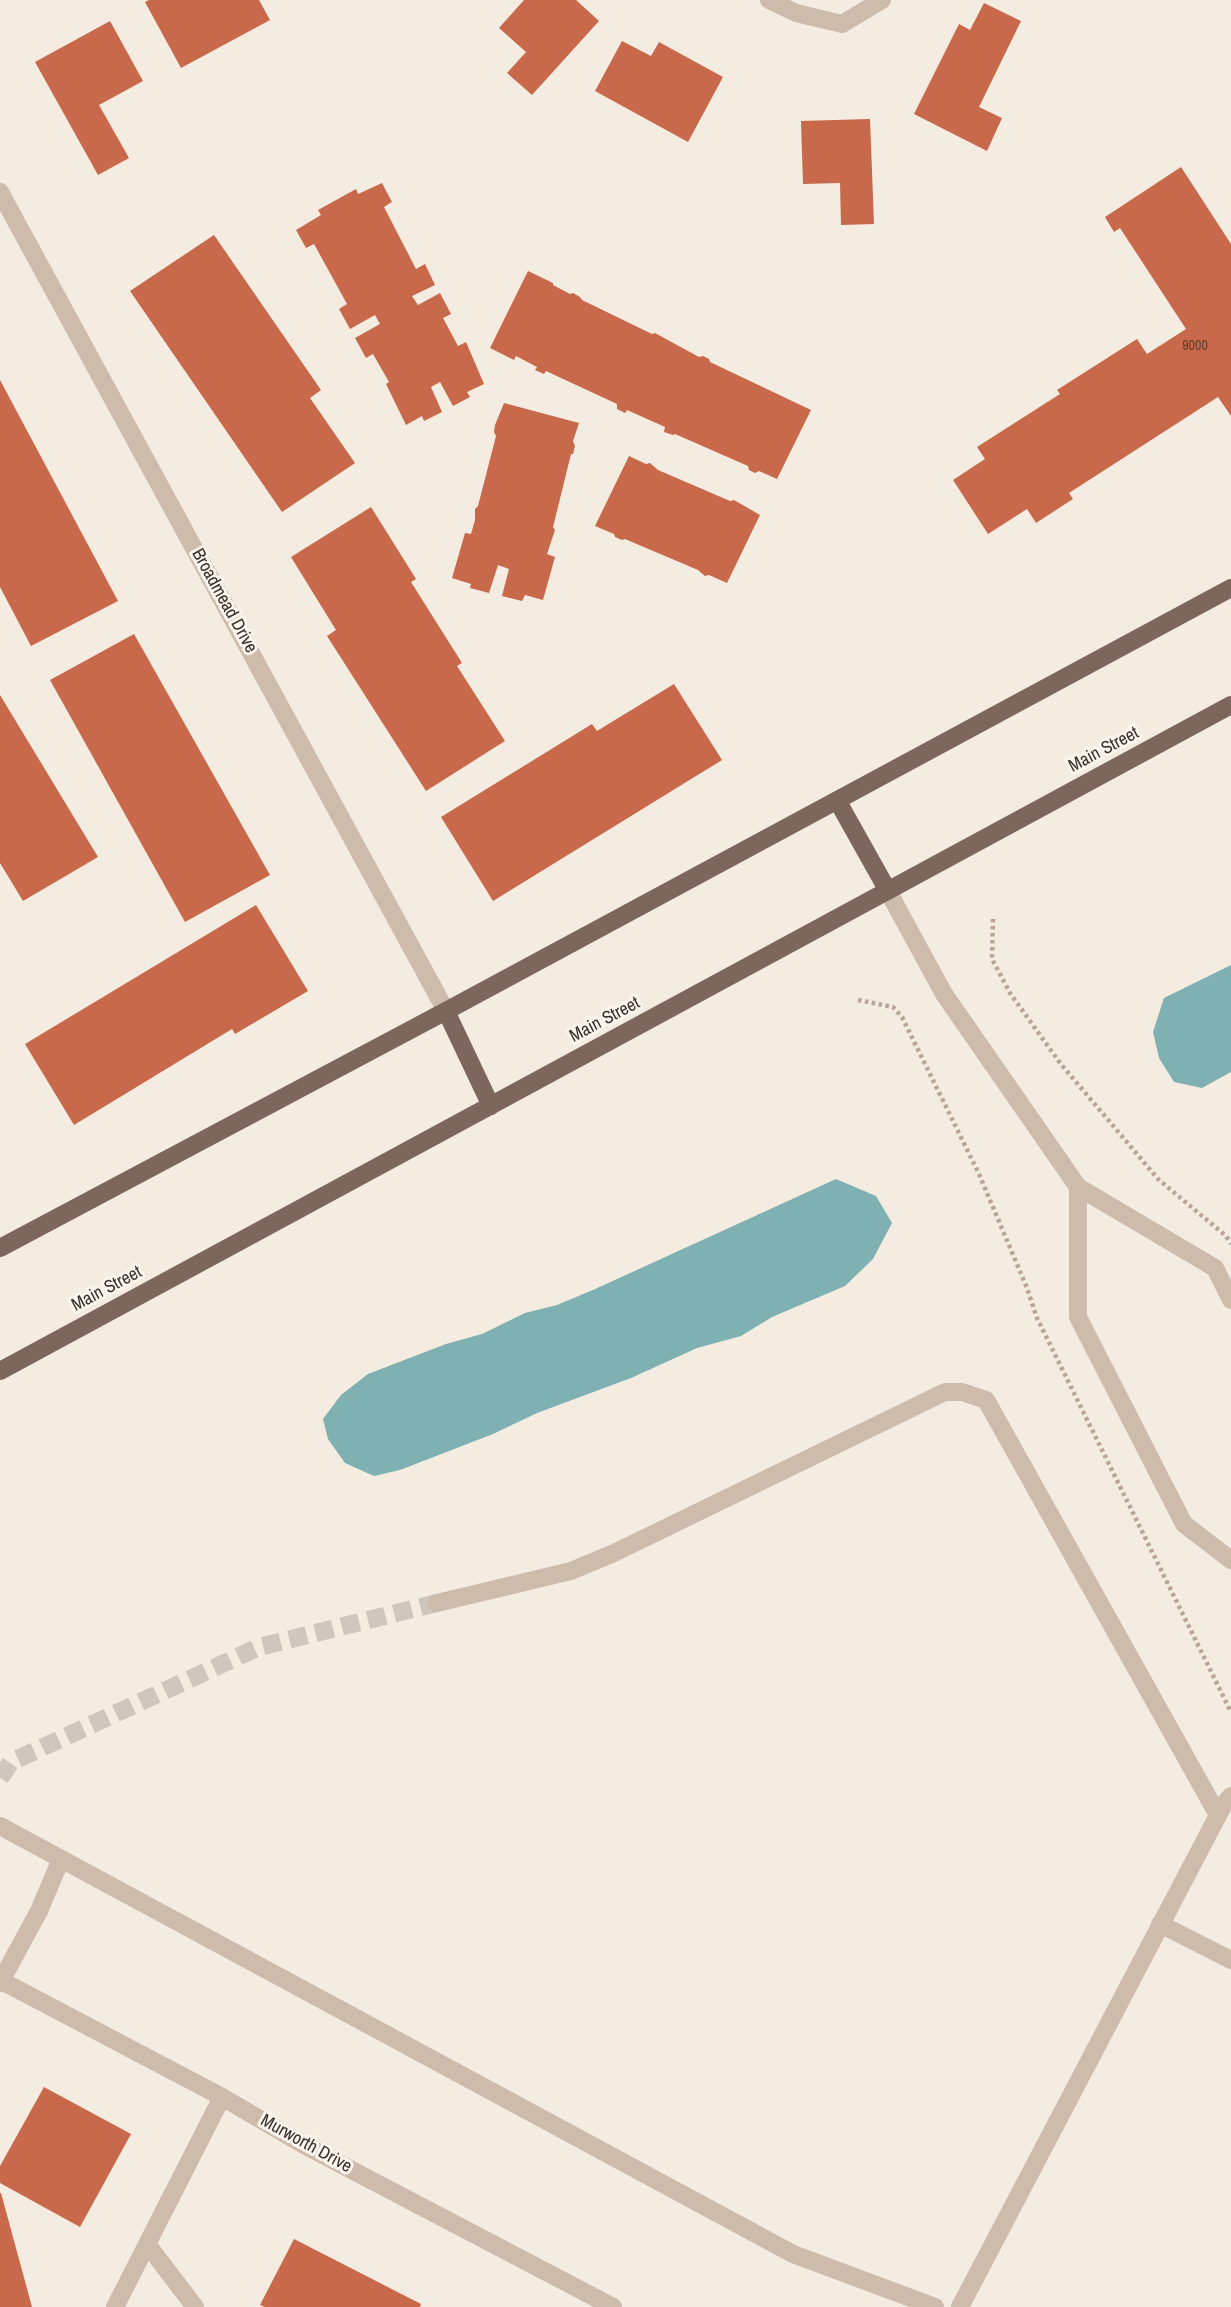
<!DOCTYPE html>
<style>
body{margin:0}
canvas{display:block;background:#f4ebe1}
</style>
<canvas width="1231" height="2307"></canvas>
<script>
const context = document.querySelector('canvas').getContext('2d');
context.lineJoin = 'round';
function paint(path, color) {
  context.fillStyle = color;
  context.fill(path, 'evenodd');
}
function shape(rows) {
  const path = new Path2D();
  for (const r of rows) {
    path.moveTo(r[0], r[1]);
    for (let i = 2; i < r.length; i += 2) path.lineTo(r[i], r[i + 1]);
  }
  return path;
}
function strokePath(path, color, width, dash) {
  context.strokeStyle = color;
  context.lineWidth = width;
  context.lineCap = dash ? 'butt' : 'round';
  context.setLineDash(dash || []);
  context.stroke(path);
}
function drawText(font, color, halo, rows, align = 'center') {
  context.font = font + ' "Archivo Narrow",sans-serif';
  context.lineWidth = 6;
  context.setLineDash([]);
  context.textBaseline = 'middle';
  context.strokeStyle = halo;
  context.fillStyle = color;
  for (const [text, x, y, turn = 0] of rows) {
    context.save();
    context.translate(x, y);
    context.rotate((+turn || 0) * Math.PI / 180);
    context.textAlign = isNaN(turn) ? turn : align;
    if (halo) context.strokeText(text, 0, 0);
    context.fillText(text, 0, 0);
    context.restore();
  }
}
const water = shape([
 [1231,965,1231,1072,1202,1088,1174,1082,1159,1058,1153,1032,1164,998],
 [836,1179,876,1196,892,1223,873,1259,845,1286,772,1317,741,1336,697,1348,631,1378,537,1413,493,1434,400,1470,374,1476,345,1463,328,1439,323,1419,341,1395,368,1374,446,1344,482,1334,525,1313,557,1305,593,1290]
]);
const building = shape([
 [149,0,259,0,270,20,181,68,145,2],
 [524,0,576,0,599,21,532,95,507,73,526,52,499,28],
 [984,3,1021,21,979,107,1002,118,987,151,914,114,959,24,970,30],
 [110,21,143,81,99,105,129,158,98,175,35,62],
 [622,41,651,56,659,42,723,77,688,142,595,91],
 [870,119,874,224,841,225,840,183,803,184,801,121],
 [1181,167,1231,244,1231,416,1218,397,1069,493,1073,499,1036,523,1027,509,988,534,953,480,985,459,977,447,1060,394,1057,390,1137,339,1147,354,1186,329,1120,228,1114,232,1105,217],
 [382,183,392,202,384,207,416,269,425,264,435,285,412,296,418,305,440,293,451,314,443,318,458,346,466,342,484,384,467,392,470,397,453,406,440,382,431,387,442,412,424,421,422,416,406,425,386,384,389,382,373,354,366,358,355,338,380,324,375,315,350,329,339,309,347,304,314,244,306,248,296,230,321,215,318,210,356,189,358,194],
 [214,235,321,390,310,398,355,463,282,512,130,291],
 [528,271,553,283,553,285,570,294,573,293,580,297,582,300,652,334,655,333,699,357,703,356,709,359,710,362,811,410,777,479,759,471,755,473,749,470,748,466,675,434,673,435,664,432,665,427,627,410,625,413,617,409,617,404,546,371,544,374,535,370,537,367,516,356,514,360,490,348],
 [0,380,118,601,31,646,0,587],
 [504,403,579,423,573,441,575,446,573,454,571,454,553,527,555,530,547,554,555,557,543,600,525,595,522,601,502,596,509,569,498,565,489,593,470,588,471,584,452,578,465,533,471,534,475,520,475,509,478,506,496,436,494,432,495,425],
 [629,456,646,464,650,463,658,470,730,501,734,500,760,515,727,583,709,575,705,576,698,570,625,539,622,540,615,537,614,534,595,526],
 [371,507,416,579,411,582,462,663,457,666,505,741,426,791,327,636,336,630,291,557],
 [134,634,270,875,185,922,50,680],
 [674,684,722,760,493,901,441,817,592,724,597,731],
 [0,695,98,857,23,901,0,863],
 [256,905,308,991,235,1034,232,1029,74,1125,25,1044],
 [44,2087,131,2134,80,2227,0,2183,0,2166],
 [0,2193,1,2193,32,2307,0,2307],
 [294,2239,421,2304,420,2307,265,2307,260,2305]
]);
const minorTunnel = shape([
 [0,1778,11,1762,259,1647,437,1603]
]);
const path = shape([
 [993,919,992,959,1010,993,1060,1063,1158,1179,1226,1236,1231,1244],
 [858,1000,893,1007,902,1017,979,1174,1027,1288,1037,1318,1231,1712]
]);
const minor = shape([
 [769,0,796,13,842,24,882,0],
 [0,192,446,1011],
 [888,891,944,994,1078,1187,1078,1317,1184,1524,1231,1560],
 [1078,1187,1215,1268,1231,1300],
 [437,1603,571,1571,614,1553,945,1392,962,1392,986,1400,1218,1815],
 [0,1826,793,2254,935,2307],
 [1160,1924,1231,1960],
 [0,1980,222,2097,304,2145,613,2307],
 [0,1983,39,1911,61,1859],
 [147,2244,195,2307],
 [115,2307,222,2097],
 [960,2307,1224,1804,1231,1796]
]);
const major = shape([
 [837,800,888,891],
 [446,1011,491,1106],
 [0,1248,446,1011,1231,588],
 [0,1371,1231,705]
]);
const numberNames = [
 ["9000",1195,346]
];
const streetNames = [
 ["Broadmead Drive",224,601,61],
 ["Main Street",1104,750,-28],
 ["Main Street",605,1020,-28],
 ["Main Street",107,1289,-28],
 ["Murworth Drive",306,2144,29]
];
paint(water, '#7fb0b2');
paint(building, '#c8694b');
strokePath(minorTunnel, '#cfc6bd', 18, [18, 9]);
strokePath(path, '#b9a596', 4.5, [3.5, 3.5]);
strokePath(minor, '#cdbbac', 18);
strokePath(major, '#7d675c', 18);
drawText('14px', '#5e3e33', null, numberNames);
drawText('18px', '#3b302b', '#fbf5ee', streetNames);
</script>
